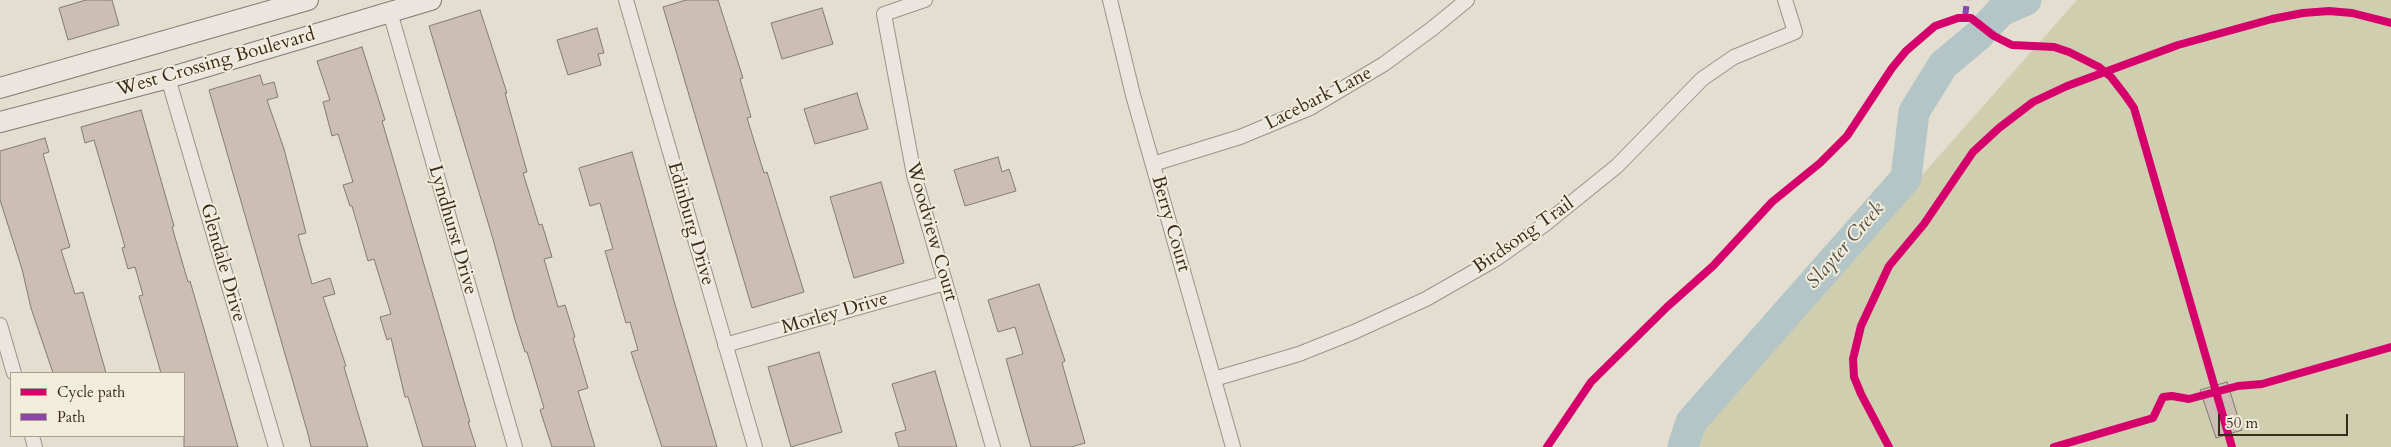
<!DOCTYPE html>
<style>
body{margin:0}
#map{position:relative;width:2391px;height:447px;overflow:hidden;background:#e3ded0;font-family:Cardo,serif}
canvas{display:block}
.legend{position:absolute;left:10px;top:372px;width:175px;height:65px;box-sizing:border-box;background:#f2ecdb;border:1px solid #a89f8f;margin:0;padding:6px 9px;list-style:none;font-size:15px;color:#382b1e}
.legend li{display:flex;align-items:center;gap:10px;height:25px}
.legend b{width:25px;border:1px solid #a89f8f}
.scale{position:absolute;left:2218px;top:414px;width:130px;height:22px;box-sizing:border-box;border:2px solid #382b1e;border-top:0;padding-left:6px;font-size:15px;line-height:18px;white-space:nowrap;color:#382b1e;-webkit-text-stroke:4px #f2ecdb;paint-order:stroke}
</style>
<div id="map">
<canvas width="2391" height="447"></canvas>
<ul class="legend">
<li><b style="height:6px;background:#d6006c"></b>Cycle path</li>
<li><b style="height:6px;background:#8e44ad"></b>Path</li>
</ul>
<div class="scale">50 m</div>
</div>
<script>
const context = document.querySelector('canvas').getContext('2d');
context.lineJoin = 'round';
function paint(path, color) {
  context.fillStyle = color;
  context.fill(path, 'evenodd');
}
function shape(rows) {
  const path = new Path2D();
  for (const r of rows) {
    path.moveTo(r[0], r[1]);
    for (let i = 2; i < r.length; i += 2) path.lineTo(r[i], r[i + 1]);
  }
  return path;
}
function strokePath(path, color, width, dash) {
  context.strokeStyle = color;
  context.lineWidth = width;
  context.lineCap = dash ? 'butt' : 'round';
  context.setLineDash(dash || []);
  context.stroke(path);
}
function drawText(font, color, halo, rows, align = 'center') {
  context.font = font + ' Cardo,serif';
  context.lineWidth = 4;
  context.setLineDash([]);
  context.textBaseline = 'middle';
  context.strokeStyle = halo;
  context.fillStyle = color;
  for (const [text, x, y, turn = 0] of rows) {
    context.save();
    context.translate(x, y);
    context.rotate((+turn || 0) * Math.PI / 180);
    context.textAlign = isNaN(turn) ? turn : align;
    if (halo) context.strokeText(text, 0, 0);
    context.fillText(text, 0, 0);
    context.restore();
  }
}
const green = shape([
 [2077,0,2391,0,2391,447,1689,447,1692,435]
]);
const river = shape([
 [1988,25,2001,11,2026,0],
 [1683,447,1691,422,1906,178,1914,112,1943,65,1980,34]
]);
const building = shape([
 [86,0,112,0,119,25,68,40,59,8,86,0],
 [686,0,718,0,743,78,740,79,751,117,747,118,764,173,767,172,804,292,752,308,663,7,686,0],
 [822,8,833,44,782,59,771,23,822,8],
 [480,10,507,93,505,93,527,172,523,173,539,225,542,224,552,257,544,259,558,307,565,305,575,337,573,338,588,388,578,391,595,447,552,447,540,410,544,408,527,352,525,352,515,320,493,239,429,26,480,10],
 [597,28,604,53,598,54,601,65,568,75,557,40,597,28],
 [362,47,385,120,382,121,470,422,468,422,476,447,423,447,408,397,405,397,391,338,387,340,380,317,391,314,374,259,368,261,352,206,350,206,343,185,353,182,338,134,332,136,323,102,330,100,317,61,362,47],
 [260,75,263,85,274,82,278,97,267,100,284,149,306,233,298,235,312,284,330,278,335,294,323,297,346,366,344,367,368,447,311,447,308,434,209,90,260,75],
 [857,93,868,129,815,144,804,109,857,93],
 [141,110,174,226,172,227,188,282,190,281,238,447,184,447,184,373,161,373,139,296,143,295,135,267,128,269,122,248,125,247,94,140,85,143,81,127,141,110],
 [45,138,49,152,43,154,70,247,61,250,75,294,83,292,106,373,53,373,31,308,22,269,0,200,0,151,45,138],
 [632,152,676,308,717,447,662,447,631,352,638,350,630,322,626,323,605,251,613,249,600,203,590,206,579,168,632,152],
 [998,157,1002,172,1009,169,1016,191,965,206,954,170,998,157],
 [881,182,904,263,854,278,830,197,881,182],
 [1039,284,1065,361,1062,363,1085,443,1071,447,1031,447,1006,359,1023,354,1015,327,998,332,988,300,1039,284],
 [819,352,842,432,791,447,768,367,819,352],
 [935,371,957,447,899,447,895,433,906,430,892,384,935,371],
 [2227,382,2242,430,2216,438,2200,390,2227,382]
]);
const street = shape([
 [626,0,755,447],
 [925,0,884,14,914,175,993,447],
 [1110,0,1133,95,1233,447],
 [390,12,515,447],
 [168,78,276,447],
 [1153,164,1240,137,1310,108,1384,64,1433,28,1467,0],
 [0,325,14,373],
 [725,345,945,283],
 [1214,379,1299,354,1354,332,1426,299,1496,259,1544,225,1617,166,1702,79,1734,57,1795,32,1785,0],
 [32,436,35,447]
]);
const secondary = shape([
 [0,88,308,0],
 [0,122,168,78,431,0]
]);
const quiet = shape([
 [1965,18,1967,0]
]);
const cycleway = shape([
 [1547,447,1591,382,1667,307,1713,266,1772,202,1820,163,1847,136,1892,68,1906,51,1935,26,1958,18,1971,18,1994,36,2012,45,2054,47,2069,52,2099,67,2111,77,2125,95,2134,108,2232,447],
 [1889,447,1861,394,1854,377,1853,359,1861,326,1889,266,1924,224,1973,152,1999,128,2033,102,2067,86,2178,45,2272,19,2303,13,2329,11,2352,13,2391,23],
 [2054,447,2153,418,2163,397,2172,396,2189,399,2238,386,2262,384,2391,347]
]);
const streetNames = [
 ["West Crossing Boulevard",216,63,-16],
 ["Lacebark Lane",1319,99,-27],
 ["Edinburg Drive",690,224,74],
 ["Berry Court",1170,224,74],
 ["Lyndhurst Drive",452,230,74],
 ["Woodview Court",931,232,74],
 ["Birdsong Trail",1524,236,-35],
 ["Glendale Drive",222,263,74],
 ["Morley Drive",835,314,-16]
];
const waterNames = [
 ["Slayter Creek",1846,246,-49]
];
paint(green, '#cfceae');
strokePath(river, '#b3c5c6', 31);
paint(building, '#ccbeb3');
strokePath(building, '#817c72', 1);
strokePath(street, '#99948a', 16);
strokePath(secondary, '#817c72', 22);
strokePath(street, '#eae6df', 14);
strokePath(secondary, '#eae6df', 20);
strokePath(quiet, '#8e44ad', 6, [12, 6]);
strokePath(cycleway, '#d6006c', 8);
drawText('19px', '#382b1e', '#f2ecdb', streetNames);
drawText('italic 20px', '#524f47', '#f2ecdb', waterNames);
</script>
